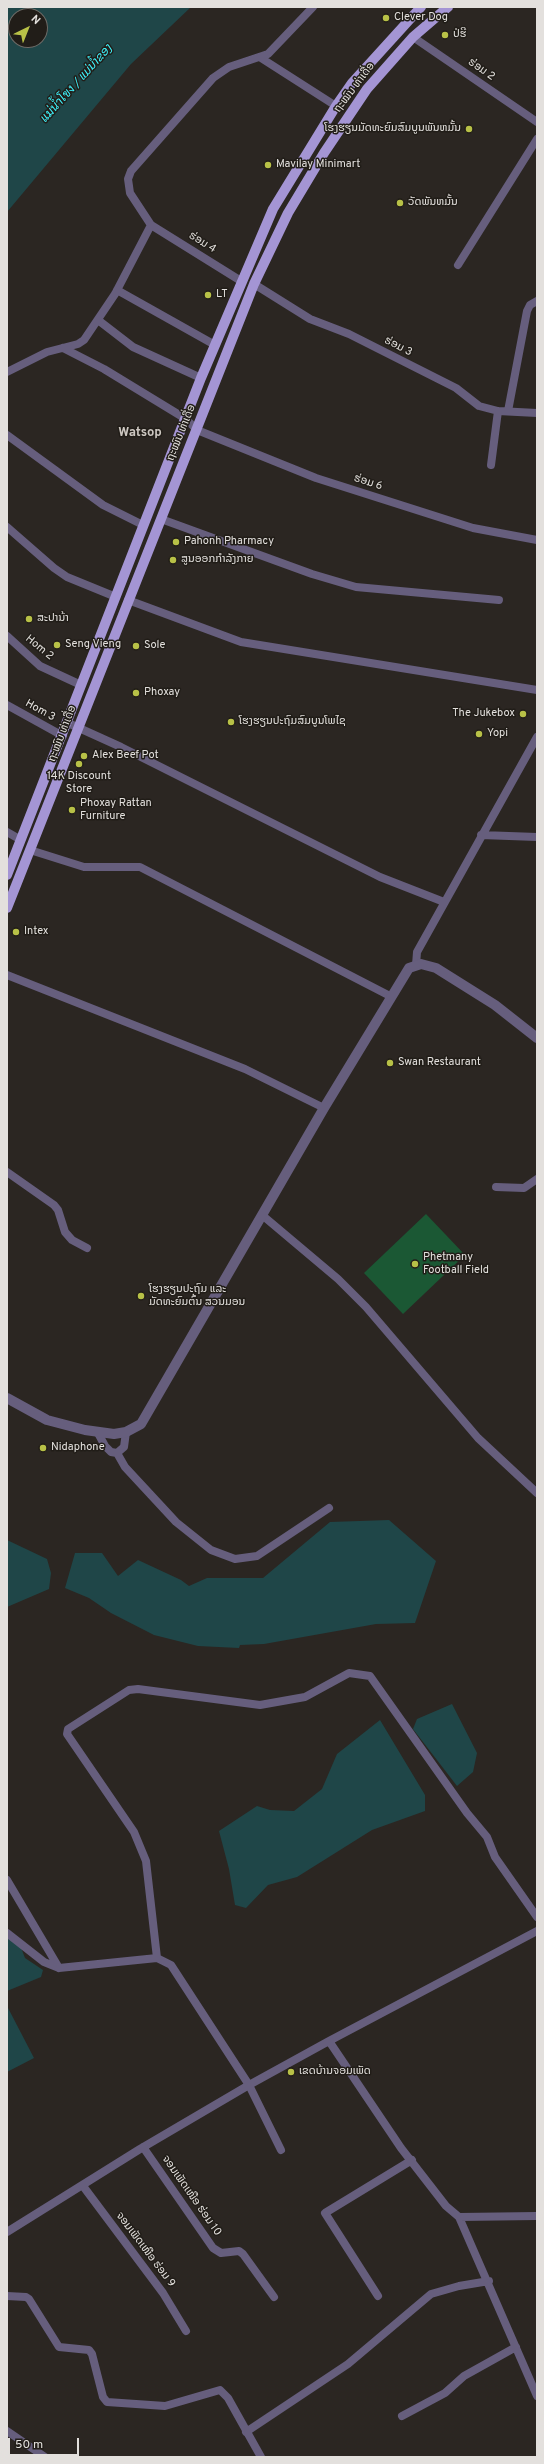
<!DOCTYPE html>
<meta charset="utf-8">
<style>
body{margin:0}
#map{position:relative;width:544px;height:2464px;overflow:hidden;background:#2b2622;font-family:Overpass,sans-serif}
canvas{display:block}
.frame{position:absolute;inset:0;border:8px solid #e3e0dd;pointer-events:none}
.north{position:absolute;left:8px;top:8px;width:40px;height:40px;box-sizing:border-box;background:#211d18;border:1px solid #6f6b67;border-radius:50%;rotate:43deg;font-size:11px;font-weight:700;line-height:16px;text-align:center;color:#e3e0dd}
.north::after{content:'';display:block;margin:auto;width:14px;height:18px;background:#b8c147;clip-path:polygon(50% 0,100% 100%,50% 72%,0 100%)}
.scale{position:absolute;left:8px;top:2438px;width:71px;height:18px;box-sizing:border-box;border:2px solid #e3e0dd;border-top:0;padding-left:5px;font-size:12px;line-height:14px;white-space:nowrap;color:#e3e0dd;-webkit-text-stroke:3px #211d18;paint-order:stroke}
</style>
<div id="map">
<canvas width="544" height="2464"></canvas>
<div class="frame"></div>
<div class="north">N</div>
<div class="scale">50 m</div>
</div>
<script>
const context = document.querySelector('canvas').getContext('2d');
context.lineJoin = 'round';
function paint(path, color) {
  context.fillStyle = color;
  context.fill(path, 'evenodd');
}
function shape(rows) {
  const path = new Path2D();
  for (const r of rows) {
    path.moveTo(r[0], r[1]);
    for (let i = 2; i < r.length; i += 2) path.lineTo(r[i], r[i + 1]);
  }
  return path;
}
function strokePath(path, color, width, dash) {
  context.strokeStyle = color;
  context.lineWidth = width;
  context.lineCap = dash ? 'butt' : 'round';
  context.setLineDash(dash || []);
  context.stroke(path);
}
function drawText(font, color, halo, rows, align = 'center') {
  context.font = font + ' Overpass,"Noto Sans Lao",Sarabun,sans-serif';
  context.lineWidth = 3;
  context.setLineDash([]);
  context.textBaseline = 'middle';
  context.strokeStyle = halo;
  context.fillStyle = color;
  for (const [text, x, y, turn = 0] of rows) {
    context.save();
    context.translate(x, y);
    context.rotate((+turn || 0) * Math.PI / 180);
    context.textAlign = isNaN(turn) ? turn : align;
    if (halo) context.strokeText(text, 0, 0);
    context.fillText(text, 0, 0);
    context.restore();
  }
}
const green = shape([
 [426,1214,465,1255,403,1314,364,1273]
]);
const water = shape([
 [7,7,191,7,131,64,7,212],
 [16,16,40,16,40,40,16,40],
 [389,1520,436,1561,415,1623,376,1624,264,1644,240,1645,239,1648,198,1646,154,1635,111,1613,89,1598,65,1588,75,1553,102,1553,118,1576,138,1560,181,1580,189,1586,207,1578,263,1578,330,1522],
 [7,1540,47,1559,51,1573,49,1589,7,1607],
 [452,1704,477,1753,473,1772,457,1786,413,1729,417,1719],
 [380,1720,425,1795,425,1811,372,1830,297,1877,268,1885,246,1908,235,1905,229,1869,219,1831,257,1806,270,1810,294,1811,322,1789,337,1754],
 [7,1934,20,1945,25,1958,43,1970,41,1977,7,1991],
 [7,2006,34,2058,7,2072]
]);
const minor = shape([
 [413,37,537,122],
 [261,58,336,106],
 [151,225,241,281],
 [458,265,537,139],
 [254,284,310,319,349,334,456,388,479,406,498,411,537,413],
 [117,290,215,345],
 [98,320,133,347,201,378],
 [63,348,104,369,186,419,197,430,316,478,473,528,537,540],
 [7,372,47,352,78,344,84,340,115,294,151,225,130,193,128,179,131,171,213,78,229,67,268,54,313,7],
 [508,411,527,311,530,305,537,301],
 [7,435,103,505,143,525],
 [491,465,498,411],
 [161,519,312,574,356,587,499,600],
 [7,527,54,568,67,577,116,597],
 [128,600,241,642,537,690],
 [7,636,40,666,81,685],
 [7,705,63,736],
 [68,723,121,747,380,877,444,902],
 [7,832,21,840],
 [481,835,537,837],
 [30,850,84,867,140,867,390,996],
 [416,965,417,952,537,737],
 [7,975,245,1069,324,1108],
 [7,1172,54,1205,58,1210,65,1232,72,1240,87,1248],
 [496,1187,524,1188,537,1179],
 [262,1215,338,1279,366,1307,478,1438,537,1493],
 [98,1433,105,1446,111,1452,117,1453,124,1447,126,1432],
 [117,1453,125,1467,176,1522,211,1550,235,1559,257,1556,329,1508],
 [7,1880,59,1968],
 [7,1933,44,1962,59,1968,157,1958],
 [329,2041,401,2148,446,2206,459,2217,537,2396],
 [143,2147,213,2248,221,2253,239,2251,243,2254,274,2297],
 [281,2150,249,2085,171,1965,157,1958,146,1861,134,1832,67,1734,68,1729,129,1690,138,1689,260,1705,305,1697,349,1673,370,1676,467,1813,487,1837,495,1857,537,1917],
 [83,2186,163,2293,186,2331],
 [459,2217,537,2216],
 [7,2232,140,2149,249,2085,329,2041,537,1931],
 [7,2296,26,2297,29,2299,59,2347,89,2350,92,2354,103,2397,107,2402,165,2406,220,2390,228,2398,261,2457],
 [378,2296,325,2213,412,2160],
 [402,2416,445,2393,464,2376,516,2347],
 [7,2431,45,2457],
 [246,2432,348,2364,431,2294,459,2286,489,2281]
]);
const tertiary = shape([
 [7,1398,47,1420,85,1430,114,1434,126,1432,141,1424,324,1108,409,968,421,964,436,968,495,1005,537,1038]
]);
const primary = shape([
 [7,875,201,378,273,209,336,106,352,83,421,7],
 [7,908,254,284,288,213,324,153,367,89,413,37,448,7]
]);
const markers = [
 [386,18,4,"#b8c147"],
 [445,35,4,"#b8c147"],
 [469,129,4,"#b8c147"],
 [268,165,4,"#b8c147"],
 [400,203,4,"#b8c147"],
 [208,295,4,"#b8c147"],
 [176,542,4,"#b8c147"],
 [173,560,4,"#b8c147"],
 [29,619,4,"#b8c147"],
 [57,645,4,"#b8c147"],
 [136,646,4,"#b8c147"],
 [136,693,4,"#b8c147"],
 [523,714,4,"#b8c147"],
 [231,722,4,"#b8c147"],
 [479,734,4,"#b8c147"],
 [84,756,4,"#b8c147"],
 [79,764,4,"#b8c147"],
 [72,810,4,"#b8c147"],
 [16,932,4,"#b8c147"],
 [390,1063,4,"#b8c147"],
 [415,1264,4,"#b8c147"],
 [141,1296,4,"#b8c147"],
 [43,1448,4,"#b8c147"],
 [291,2072,4,"#b8c147"]
];
const poiNames = [
 ["Clever Dog",394,18],
 ["ປ່ຮີ",453,35],
 ["ໂຮງຮຽນມັດທະຍົມສົມບູນພັນຫມັ້ນ",461,129,"right"],
 ["Mavilay Minimart",276,165],
 ["ວັດພັນຫມັ້ນ",408,203],
 ["LT",216,295],
 ["Pahonh Pharmacy",184,542],
 ["ສູນອອກກຳລັງກາຍ",181,560],
 ["ສະປານ້າ",37,619],
 ["Seng Vieng",65,645],
 ["Sole",144,646],
 ["Phoxay",144,693],
 ["The Jukebox",515,714,"right"],
 ["ໂຮງຮຽນປະຖົມສົມບູນໂພໄຊ",239,722],
 ["Yopi",487,734],
 ["Alex Beef Pot",92,756],
 ["14K Discount",79,777,"center"],
 ["Store",79,790,"center"],
 ["Phoxay Rattan",80,804],
 ["Furniture",80,817],
 ["Intex",24,932],
 ["Swan Restaurant",398,1063],
 ["Phetmany",423,1258],
 ["Football Field",423,1271],
 ["ໂຮງຮຽນປະຖົມ ແລະ",149,1290],
 ["ມັດທະຍົມຕົ້ນ ສວນມອນ",149,1303],
 ["Nidaphone",51,1448],
 ["ເຂດບ້ານຈອມເພັດ",299,2072]
];
const streetNames = [
 ["ຮ່ອມ 2",481,70,35],
 ["ຖະໝົນ ທ່າເດື່ອ",355,88,-53],
 ["ຮ່ອມ 4",202,243,32],
 ["ຮ່ອມ 3",398,347,27],
 ["ຖະໝົນ ທ່າເດື່ອ",182,433,-68],
 ["ຮ່ອມ 6",368,483,18],
 ["Hom 2",39,648,39],
 ["Hom 3",40,711,29],
 ["ຖະໝົນ ທ່າເດື່ອ",63,734,-69],
 ["ຈອມເພັດເໜືອ ຮ່ອມ 10",191,2196,55],
 ["ຈອມເພັດເໜືອ ຮ່ອມ 9",145,2250,53]
];
const waterNames = [
 ["แม่น้ำโขง / ແມ່ນ້ຳຂອງ",77,84,-48]
];
const quarterNames = [
 ["Watsop",140,433]
];
paint(green, '#1b5834');
paint(water, '#1f4648');
strokePath(minor, '#665e7d', 8);
strokePath(tertiary, '#665e7d', 10);
strokePath(primary, '#a495d4', 10);
for (const [x, y, r, color] of markers) {
  const dot = new Path2D();
  dot.arc(x, y, r, 0, 2 * Math.PI);
  context.fillStyle = color;
  context.fill(dot);
  strokePath(dot, '#211d18', 1.5);
}
drawText('11px', '#e3e0dd', '#211d18', poiNames, 'left');
drawText('11px', '#e3e0dd', '#211d18', streetNames);
drawText('italic 12px', '#3ef5fe', '#211d18', waterNames);
drawText('bold 13px', '#cdc7c1', '#211d18', quarterNames);
</script>
